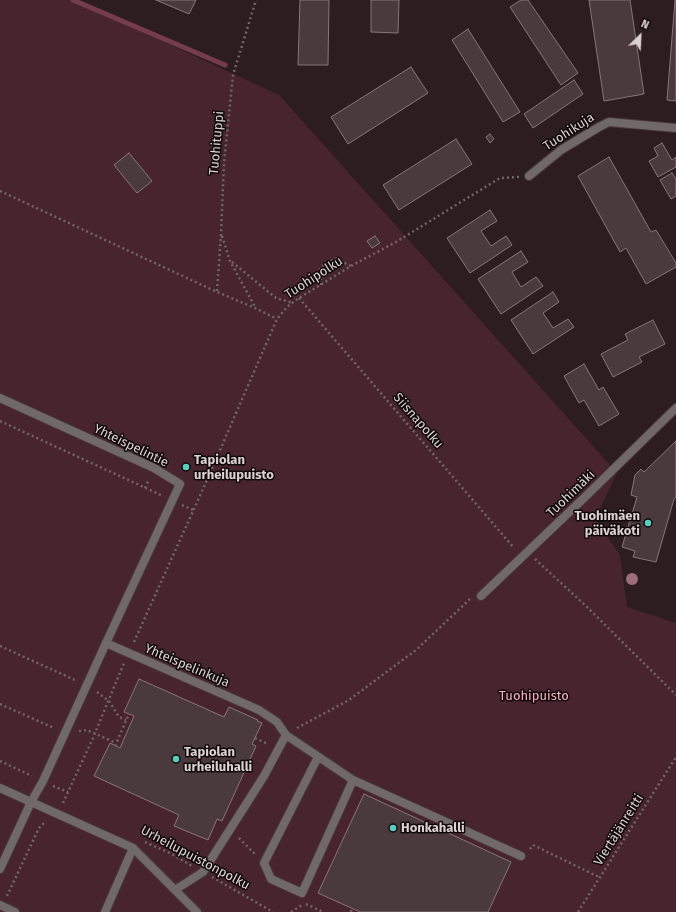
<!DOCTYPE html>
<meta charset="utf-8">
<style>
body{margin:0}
#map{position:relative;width:676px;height:912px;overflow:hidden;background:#2d1d21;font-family:"Fira Sans",sans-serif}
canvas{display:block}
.north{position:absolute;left:620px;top:16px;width:40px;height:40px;-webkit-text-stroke:3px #110a0b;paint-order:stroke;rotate:24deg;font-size:11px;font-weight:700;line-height:16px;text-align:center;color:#dcd1d3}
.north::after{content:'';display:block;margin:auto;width:14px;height:18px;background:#dcd1d3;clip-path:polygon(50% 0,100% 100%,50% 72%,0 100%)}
</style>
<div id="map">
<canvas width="676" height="912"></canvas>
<div class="north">N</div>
</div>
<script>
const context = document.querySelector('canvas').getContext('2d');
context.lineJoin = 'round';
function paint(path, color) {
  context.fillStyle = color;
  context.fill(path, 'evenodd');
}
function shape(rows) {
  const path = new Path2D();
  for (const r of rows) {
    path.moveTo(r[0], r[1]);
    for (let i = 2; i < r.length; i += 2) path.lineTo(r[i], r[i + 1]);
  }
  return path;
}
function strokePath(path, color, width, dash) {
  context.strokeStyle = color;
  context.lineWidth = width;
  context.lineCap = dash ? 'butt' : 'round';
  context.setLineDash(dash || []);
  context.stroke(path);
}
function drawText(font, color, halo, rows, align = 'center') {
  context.font = font + ' "Fira Sans",sans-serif';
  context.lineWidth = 3;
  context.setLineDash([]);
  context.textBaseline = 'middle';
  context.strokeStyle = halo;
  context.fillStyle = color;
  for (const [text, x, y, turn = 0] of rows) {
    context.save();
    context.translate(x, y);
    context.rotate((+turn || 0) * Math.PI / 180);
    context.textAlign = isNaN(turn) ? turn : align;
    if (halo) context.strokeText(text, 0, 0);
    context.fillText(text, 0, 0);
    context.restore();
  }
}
const green = shape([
 [0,0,73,0,279,95,617,473,595,519,620,555,627,607,676,623,676,912,0,912]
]);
const stream = shape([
 [73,0,225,65]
]);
const building = shape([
 [156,0,196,0,189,14,156,0],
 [300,0,329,0,328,65,298,65,300,0],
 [371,0,399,0,398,33,371,32,371,0],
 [521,0,528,0,578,73,561,85,510,7,521,0],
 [589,0,630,0,644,94,604,101,589,0],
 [675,0,676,0,676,101,667,100,675,0],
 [468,29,520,112,503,122,452,40,468,29],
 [411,67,428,93,348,144,331,117,411,67],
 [574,80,583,94,533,128,524,114,574,80],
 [490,134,494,139,490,143,486,137,490,134],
 [456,139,472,164,399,210,383,185,456,139],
 [662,143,672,160,676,157,676,167,658,177,649,161,658,156,654,148,662,143],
 [129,153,152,181,137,193,114,165,129,153],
 [609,157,651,232,656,230,676,263,676,267,646,284,626,248,620,252,578,176,609,157],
 [672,173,676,179,676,196,671,199,660,180,672,173],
 [490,210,497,221,481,231,491,246,506,236,512,245,470,273,447,238,490,210],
 [375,236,380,243,372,248,367,241,375,236],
 [521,251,528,262,512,272,521,287,536,277,543,286,501,314,478,279,521,251],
 [553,292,559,302,543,313,553,328,568,319,574,327,533,354,511,320,553,292],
 [653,320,665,344,639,357,642,362,613,377,601,354,628,340,625,334,653,320],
 [584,364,599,390,603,387,619,414,599,426,584,400,579,403,564,376,584,364],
 [676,441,676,497,674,499,656,562,633,557,635,551,622,547,637,497,631,495,635,475,641,469,644,472,676,441],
 [139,679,224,717,229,707,258,720,257,721,262,723,252,744,256,746,222,821,217,819,208,840,174,826,179,815,94,776,110,743,120,748,134,716,124,712,139,679],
 [364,794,511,862,488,912,360,912,318,893,364,794]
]);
const path = shape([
 [0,191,217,292,255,308,277,319],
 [222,236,230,261,255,307],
 [232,262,276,298,293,303],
 [321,285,320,268,326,263,336,259,351,266],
 [217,291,221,234,224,163,233,75,256,0],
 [299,298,514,548],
 [0,421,161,495],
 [145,488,149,479],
 [182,505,193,510],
 [535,559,587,607,676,695],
 [134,642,203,489,277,319,287,307,299,298,351,266,396,242,500,178,519,177],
 [0,646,77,681],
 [97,692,109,701,119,717,126,720],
 [0,704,54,728],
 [297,728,349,700,416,650,470,599],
 [79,731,87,730,116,743],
 [255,738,268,744],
 [115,746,129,714],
 [0,761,32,776],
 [53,786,68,792],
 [63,803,93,738,124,663],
 [239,838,255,854],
 [145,842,170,853,192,866],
 [530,849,533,845,601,878],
 [212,877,273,912],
 [7,896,39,828,46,821],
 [306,904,323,912],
 [291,912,302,905],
 [351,912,352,908],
 [578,912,676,757]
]);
const lane = shape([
 [106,643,259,710,277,722,286,735,264,776,203,872,175,890],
 [286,735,353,780,521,856],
 [318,757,264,863,271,879,302,893,353,780],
 [31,802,133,848,197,912],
 [0,905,15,912],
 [105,912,133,848]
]);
const street = shape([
 [529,176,561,150,599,127,609,122,676,128],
 [0,398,154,468,180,484,106,643,43,781,31,802,0,869],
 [481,596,585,497,676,408],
 [0,788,31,802]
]);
const trees = [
 [632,579]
];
const markers = [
 [186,467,4,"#59cebe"],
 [648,523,4,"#59cebe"],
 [176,759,4,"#59cebe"],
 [393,828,4,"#59cebe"]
];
const streetNames = [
 ["Tuohikuja",569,132,-33],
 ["Tuohituppi",217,143,-85],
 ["Tuohipolku",314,278,-33],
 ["Siisnapolku",418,421,49],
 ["Yhteispelintie",131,446,26],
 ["Tuohimäki",571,494,-44],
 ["Yhteispelinkuja",187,666,23],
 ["Viertäjänreitti",619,830,-58],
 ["Urheilupuistonpolku",195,858,28]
];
const poiNames = [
 ["Tapiolan",194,460],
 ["urheilupuisto",194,475],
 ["Tuohimäen",640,516,"right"],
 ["päiväkoti",640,531,"right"],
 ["Tapiolan",184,752],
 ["urheiluhalli",184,767],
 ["Honkahalli",401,828]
];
const parkNames = [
 ["Tuohipuisto",534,696]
];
paint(green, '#48252e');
strokePath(stream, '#753c4c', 5);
paint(building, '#4a393d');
strokePath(building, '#887579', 1);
strokePath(lane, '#493a3d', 10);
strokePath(street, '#493a3d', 10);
strokePath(path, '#726467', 2.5, [2, 3]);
strokePath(lane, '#706869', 8);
strokePath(street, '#706869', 8);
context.fillStyle = '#9d6d79';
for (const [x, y] of trees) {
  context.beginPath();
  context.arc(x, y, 6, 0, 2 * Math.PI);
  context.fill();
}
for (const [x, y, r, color] of markers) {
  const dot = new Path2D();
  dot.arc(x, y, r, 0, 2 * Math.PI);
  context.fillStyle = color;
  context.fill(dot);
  strokePath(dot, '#110a0b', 1.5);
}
drawText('13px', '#dcd1d3', '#110a0b', streetNames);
drawText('bold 13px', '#dcd1d3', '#110a0b', poiNames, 'left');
drawText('13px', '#f9afc1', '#110a0b', parkNames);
</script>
